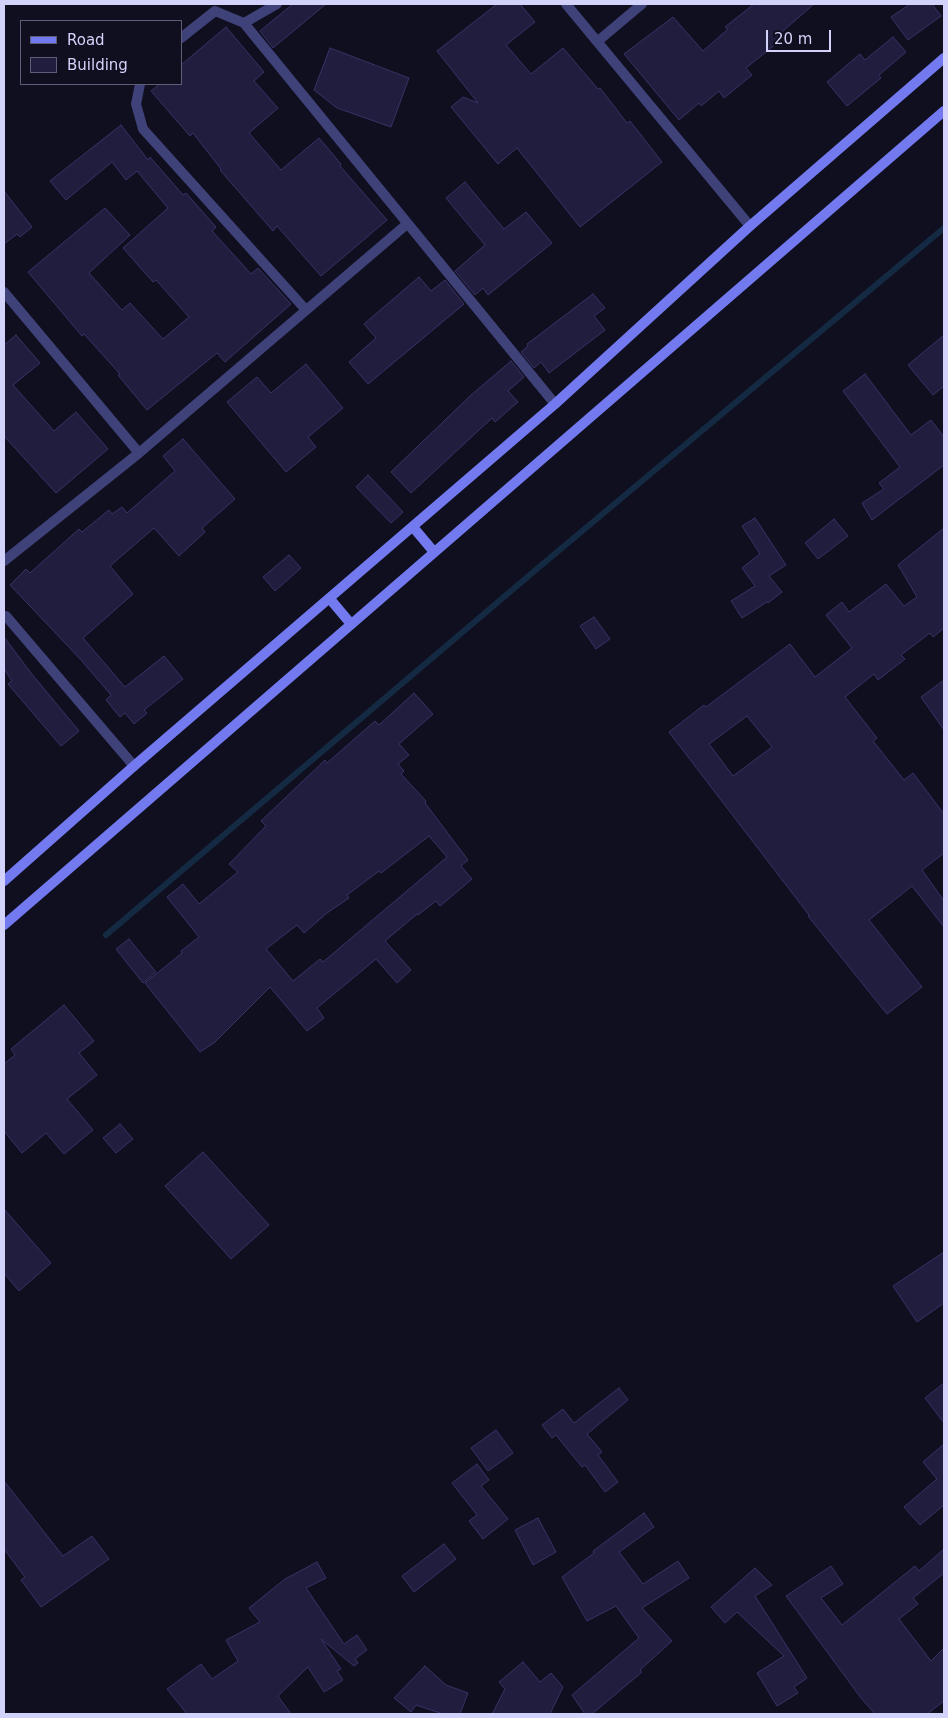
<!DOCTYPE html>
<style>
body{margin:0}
#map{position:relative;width:948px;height:1718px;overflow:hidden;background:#100f1f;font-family:"DejaVu Sans",sans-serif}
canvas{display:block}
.frame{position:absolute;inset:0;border:5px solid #d3d2fa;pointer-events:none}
.legend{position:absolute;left:20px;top:20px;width:162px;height:65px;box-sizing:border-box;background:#100f1f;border:1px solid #5e5d77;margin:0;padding:6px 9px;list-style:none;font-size:15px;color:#d3d2fa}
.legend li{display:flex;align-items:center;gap:10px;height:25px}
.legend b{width:25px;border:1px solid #5e5d77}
.scale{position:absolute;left:766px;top:30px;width:65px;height:22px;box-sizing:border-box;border:2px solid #d3d2fa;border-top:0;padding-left:6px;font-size:15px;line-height:18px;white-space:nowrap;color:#d3d2fa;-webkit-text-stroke:4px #100f1f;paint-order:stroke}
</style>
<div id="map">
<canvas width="948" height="1718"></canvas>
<div class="frame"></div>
<ul class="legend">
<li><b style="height:6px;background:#737af0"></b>Road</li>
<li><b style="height:14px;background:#211d3e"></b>Building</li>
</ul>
<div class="scale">20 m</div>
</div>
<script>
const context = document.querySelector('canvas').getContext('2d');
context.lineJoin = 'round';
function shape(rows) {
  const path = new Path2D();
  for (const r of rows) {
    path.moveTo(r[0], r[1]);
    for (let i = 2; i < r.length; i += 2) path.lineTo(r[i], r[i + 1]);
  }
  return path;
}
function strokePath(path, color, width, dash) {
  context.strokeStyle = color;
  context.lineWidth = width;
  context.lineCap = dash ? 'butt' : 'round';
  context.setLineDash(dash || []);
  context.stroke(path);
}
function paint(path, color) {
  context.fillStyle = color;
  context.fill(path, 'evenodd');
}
const stream = shape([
 [106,935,538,568,944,228]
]);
const building = shape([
 [293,4,326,4,273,48,260,31,293,4],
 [497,4,520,4,535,22,506,45,531,74,563,48,598,89,600,88,627,123,630,121,662,162,580,227,517,148,498,164,451,107,463,97,478,103,437,51,497,4],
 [754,4,814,4,782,32,786,36,746,68,752,75,724,98,719,91,701,106,699,103,679,120,624,54,673,17,703,51,728,29,725,27,754,4],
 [910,4,932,4,941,16,908,40,891,17,910,4],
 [226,27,264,72,254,81,278,108,249,133,281,170,319,138,341,164,340,166,387,220,321,276,277,226,273,231,220,170,221,169,193,133,190,136,151,91,160,84,181,84,181,65,226,27],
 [893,37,906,52,879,75,881,78,847,106,827,82,860,54,865,60,893,37],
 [330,48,409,78,391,127,337,108,314,90,330,48],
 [121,125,148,160,150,157,183,195,186,193,216,227,212,231,251,274,258,268,291,304,225,362,217,353,147,410,118,375,120,374,84,334,82,336,28,272,105,208,130,235,89,273,122,310,130,303,163,339,189,317,156,280,153,282,123,248,168,208,137,171,126,180,112,162,66,200,50,181,121,125],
 [465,182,504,229,526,212,552,243,488,295,483,288,475,295,455,271,485,245,446,198,465,182],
 [4,191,32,227,20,237,17,234,4,244,4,191],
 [419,277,431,291,445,280,464,304,368,384,349,362,376,338,364,324,419,277],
 [593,294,605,308,594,316,605,330,549,373,541,362,534,368,521,352,528,346,527,344,593,294],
 [16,335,40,363,13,385,54,431,76,412,108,449,56,493,4,436,4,345,16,335],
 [944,335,944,386,933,395,908,365,944,335],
 [511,361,524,377,508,391,518,402,495,422,492,418,411,493,391,472,470,396,511,361],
 [306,364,343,408,308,437,316,447,286,472,227,402,257,377,271,393,306,364],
 [865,374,911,435,931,420,944,437,944,465,872,520,862,503,884,489,879,483,900,467,843,391,865,374],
 [183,439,235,499,202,528,205,532,179,556,154,528,110,566,133,594,83,638,125,687,164,656,183,679,144,710,147,713,134,724,125,713,120,717,106,700,111,695,82,661,10,585,26,569,30,573,79,529,82,532,109,510,112,514,122,507,127,513,175,471,163,456,183,439],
 [368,475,403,512,391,523,356,487,368,475],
 [755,518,786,565,769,576,782,592,768,603,767,602,742,618,731,601,755,586,742,568,760,554,742,526,755,518],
 [834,519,848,536,818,559,805,543,834,519],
 [944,528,944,628,933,637,930,633,901,655,905,659,878,680,874,674,845,697,877,738,873,741,904,780,913,773,944,814,944,853,922,870,944,901,944,927,912,886,869,920,922,987,887,1014,808,916,809,915,669,732,704,705,706,707,790,644,815,677,852,648,826,615,842,602,849,612,886,584,904,606,917,597,898,565,944,528],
 [747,716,772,747,733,776,709,744,747,716],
 [289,555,301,568,275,591,263,577,289,555],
 [594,617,610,639,596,649,580,626,594,617],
 [4,637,31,673,79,731,61,746,8,684,12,681,4,669,4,637],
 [944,680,944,730,921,697,944,680],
 [414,693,433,714,399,744,409,755,398,764,404,771,401,774,426,801,425,803,468,860,461,866,472,879,440,906,436,901,418,915,417,914,385,941,411,970,397,983,376,959,317,1008,324,1018,307,1031,270,987,214,1043,200,1052,145,983,182,953,181,951,199,937,167,897,183,884,199,904,238,872,229,864,266,826,261,821,325,760,327,763,375,721,379,725,414,693],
 [429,836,447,857,323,962,320,959,293,981,266,949,297,925,304,933,327,913,349,898,347,895,379,871,381,873,429,836],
 [129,939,156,972,143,983,116,949,129,939],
 [64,1005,94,1041,79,1053,97,1075,67,1099,93,1130,64,1154,46,1133,22,1153,4,1131,4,1064,15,1055,11,1049,64,1005],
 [120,1124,133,1139,116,1153,103,1138,120,1124],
 [203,1152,269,1225,231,1259,165,1186,203,1152],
 [4,1209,51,1263,19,1291,4,1273,4,1209],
 [944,1252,944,1303,917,1322,893,1286,944,1252],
 [944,1383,944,1423,925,1398,944,1383],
 [619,1388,628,1400,587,1434,602,1452,598,1455,618,1482,605,1492,585,1465,582,1467,556,1435,552,1438,542,1425,563,1409,574,1423,619,1388],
 [496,1430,513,1453,488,1471,471,1448,496,1430],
 [944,1444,944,1505,920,1525,904,1507,937,1479,923,1462,944,1444],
 [477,1464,489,1480,481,1486,508,1519,483,1539,469,1521,477,1515,452,1483,477,1464],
 [4,1481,63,1556,92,1536,109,1559,41,1607,21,1580,25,1577,4,1549,4,1481],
 [644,1513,654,1527,619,1552,643,1584,678,1561,689,1578,642,1608,672,1641,640,1670,642,1672,592,1714,585,1714,572,1695,639,1638,616,1606,587,1621,562,1577,594,1553,593,1551,644,1513],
 [538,1518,556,1552,533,1565,515,1530,538,1518],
 [444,1544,456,1559,414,1592,402,1576,444,1544],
 [944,1549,944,1573,913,1598,918,1604,899,1619,931,1661,944,1648,944,1701,927,1714,875,1714,861,1698,786,1596,831,1566,843,1584,821,1598,842,1625,915,1566,919,1571,944,1549],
 [317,1562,326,1578,306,1588,344,1644,357,1635,367,1650,355,1659,358,1663,354,1666,321,1639,341,1669,337,1671,343,1680,324,1692,308,1667,278,1696,291,1714,187,1714,167,1689,201,1664,212,1679,238,1661,226,1640,260,1622,249,1608,285,1579,317,1562],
 [755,1568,772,1585,755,1596,807,1678,794,1687,798,1693,777,1706,757,1673,784,1656,737,1612,725,1623,711,1607,755,1568],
 [523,1662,540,1682,551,1673,563,1687,550,1714,492,1714,505,1689,499,1682,523,1662],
 [425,1666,446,1685,468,1693,460,1714,443,1714,416,1705,411,1712,394,1698,425,1666]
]);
const minor = shape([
 [566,4,750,226],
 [244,23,277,4],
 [181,38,215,11,244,23,555,404],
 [598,41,642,4],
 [140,84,136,104,143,129,306,310],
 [4,292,139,453],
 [4,561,139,453,407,224],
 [4,616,6,616,134,766]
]);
const secondary = shape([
 [413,527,434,552],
 [330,599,351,624],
 [4,881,134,766,555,404,750,226,944,58],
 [4,925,944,111]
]);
strokePath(stream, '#142a43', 6);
paint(building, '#211d3e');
strokePath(building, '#383267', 1);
strokePath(minor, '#3f4179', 10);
strokePath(secondary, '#737af0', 10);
</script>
